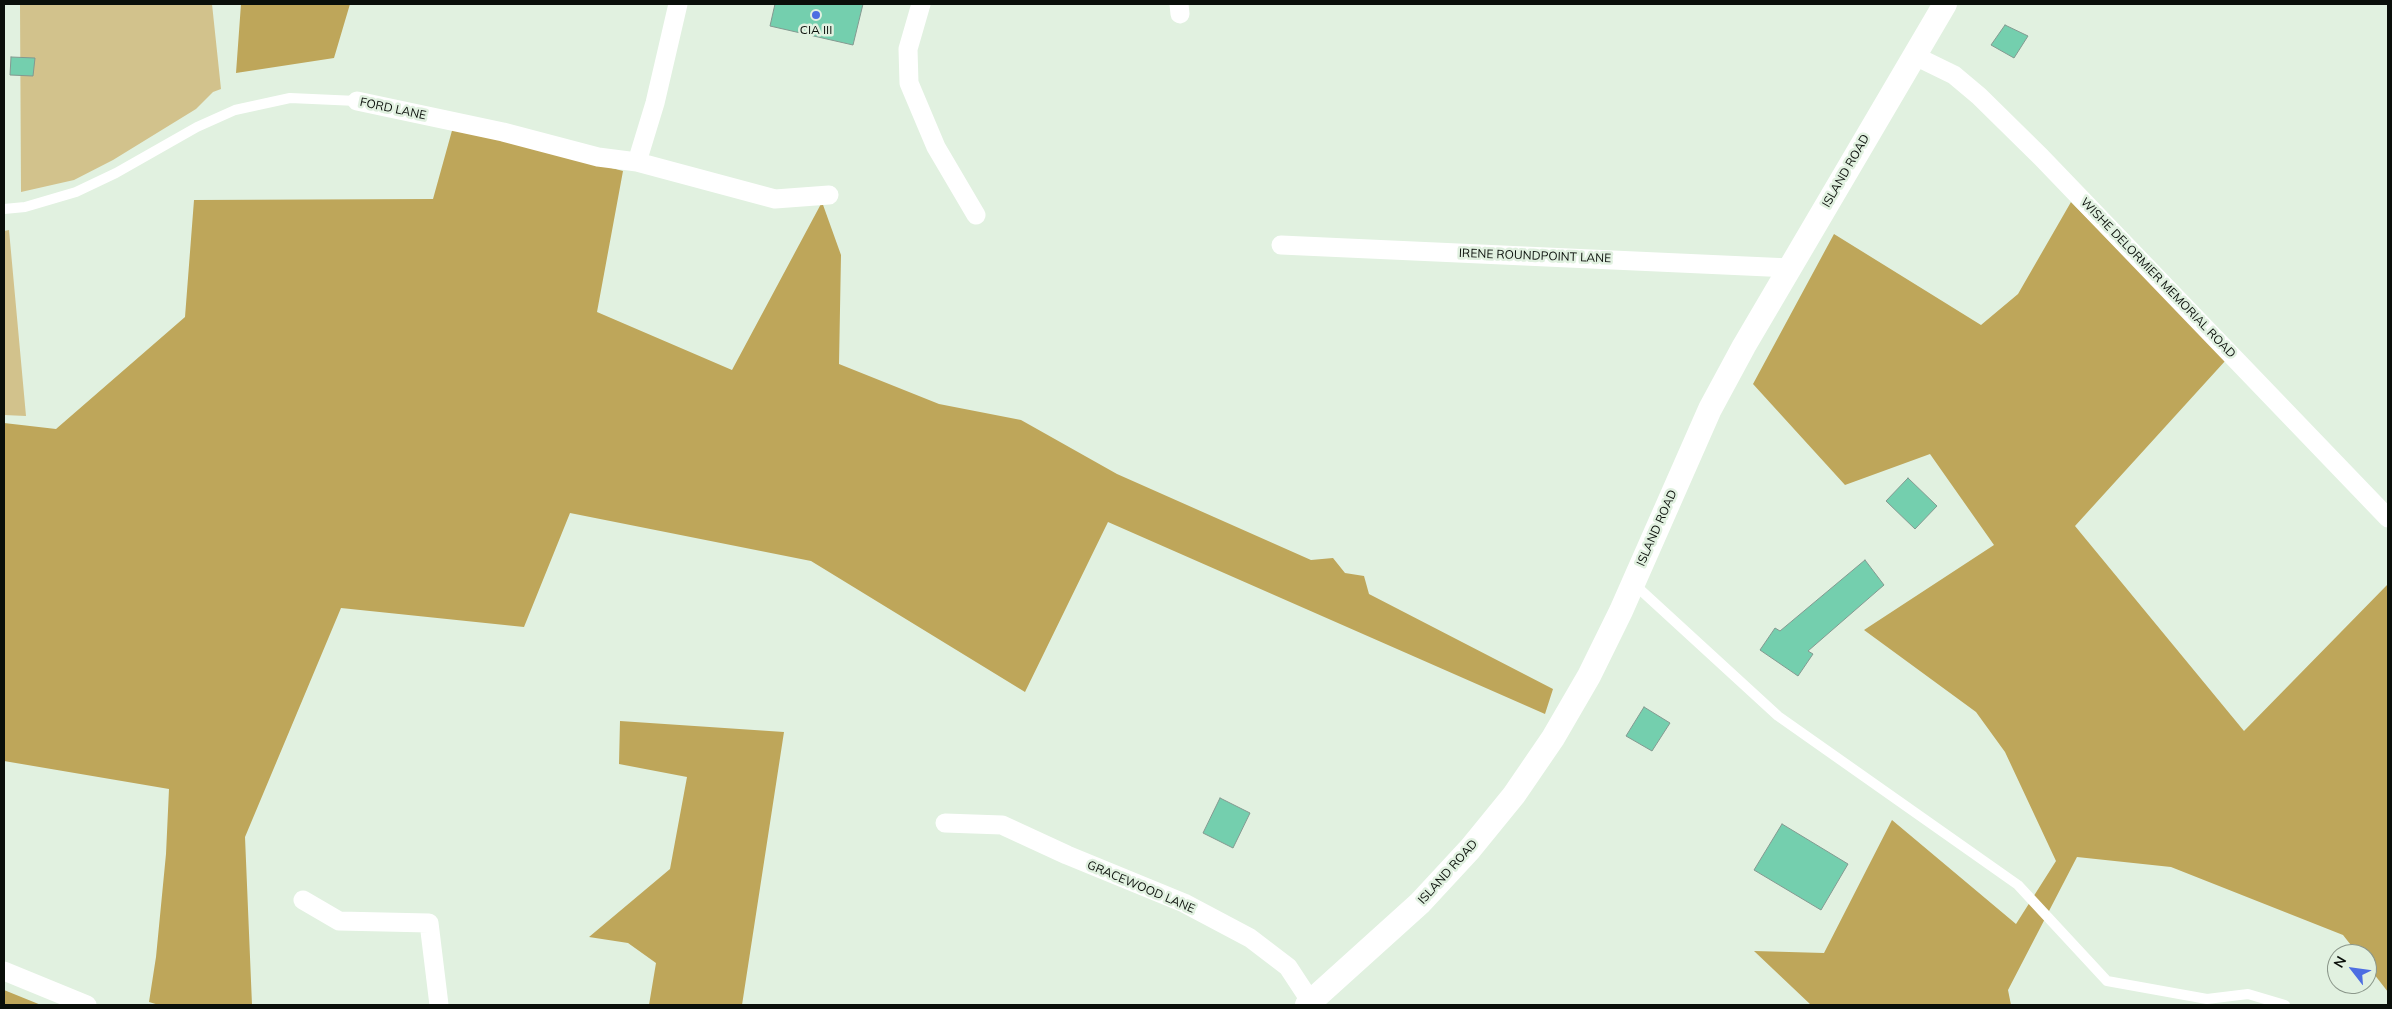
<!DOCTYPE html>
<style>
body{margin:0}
#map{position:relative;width:2392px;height:1009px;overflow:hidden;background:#e1f1e0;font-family:Mulish,sans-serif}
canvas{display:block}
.frame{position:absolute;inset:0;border:5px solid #0a0f0a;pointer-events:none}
.north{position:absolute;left:2327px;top:944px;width:50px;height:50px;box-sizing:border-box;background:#e1f1e0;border:1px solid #8b978a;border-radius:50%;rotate:300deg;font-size:14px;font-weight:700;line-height:20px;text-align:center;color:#0a0f0a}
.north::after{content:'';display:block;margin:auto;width:18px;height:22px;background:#4d6ee2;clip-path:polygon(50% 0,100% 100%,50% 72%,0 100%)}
</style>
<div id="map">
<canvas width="2392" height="1009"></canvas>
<div class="frame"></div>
<div class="north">N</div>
</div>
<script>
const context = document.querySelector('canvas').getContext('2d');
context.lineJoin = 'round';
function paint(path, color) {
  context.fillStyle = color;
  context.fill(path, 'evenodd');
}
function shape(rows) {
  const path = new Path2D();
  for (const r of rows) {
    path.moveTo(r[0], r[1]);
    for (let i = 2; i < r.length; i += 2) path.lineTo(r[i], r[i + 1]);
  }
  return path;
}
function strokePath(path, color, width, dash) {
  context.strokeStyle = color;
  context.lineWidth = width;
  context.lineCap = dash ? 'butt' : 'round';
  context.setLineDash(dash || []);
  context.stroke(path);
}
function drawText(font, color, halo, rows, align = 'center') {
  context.font = font + ' Mulish,sans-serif';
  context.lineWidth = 5;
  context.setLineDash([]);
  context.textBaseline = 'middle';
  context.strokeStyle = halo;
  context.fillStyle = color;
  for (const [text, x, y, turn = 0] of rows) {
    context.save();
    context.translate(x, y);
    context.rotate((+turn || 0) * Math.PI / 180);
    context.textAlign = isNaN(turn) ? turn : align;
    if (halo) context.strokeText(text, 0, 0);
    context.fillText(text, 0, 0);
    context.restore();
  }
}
const green = shape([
 [20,4,212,4,221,89,213,92,196,109,113,160,74,180,21,192],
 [9,230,26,416,4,415,4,231]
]);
const forest = shape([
 [241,4,350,4,334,58,236,73],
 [453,127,623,171,597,312,732,370,822,202,841,255,839,364,939,404,1021,420,1117,474,1311,560,1333,558,1345,573,1364,576,1369,594,1553,689,1545,714,1108,522,1025,692,811,561,570,513,524,627,341,608,245,837,252,1005,159,1005,149,1002,156,957,166,854,169,789,4,761,4,423,56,429,185,317,194,200,433,199],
 [2071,202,2226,360,2075,526,2244,731,2388,584,2388,992,2367,965,2367,954,2358,954,2343,935,2171,867,2077,857,2008,990,2011,1005,1811,1005,1754,951,1824,953,1892,820,2016,924,2056,861,2005,752,1976,712,1864,630,1994,545,1930,454,1845,485,1753,384,1834,234,1981,325,2018,294],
 [620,721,784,732,742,1005,649,1005,656,963,628,943,589,937,670,869,687,777,619,764],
 [4,990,41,1005,4,1005]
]);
const building = shape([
 [775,4,863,4,853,45,770,26,775,4],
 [2005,25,2028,36,2014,58,1991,45,2005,25],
 [11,57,35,58,33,76,10,75,11,57],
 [1908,478,1937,506,1915,529,1886,501,1908,478],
 [1865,560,1884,585,1808,651,1813,654,1798,676,1760,650,1775,628,1780,631,1865,560],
 [1644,707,1670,723,1652,751,1626,736,1644,707],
 [1220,798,1250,813,1233,848,1203,833,1220,798],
 [1782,824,1848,864,1821,910,1754,870,1782,824]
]);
const service = shape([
 [4,209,25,207,76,192,116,173,197,127,235,110,290,98,357,101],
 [1634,584,1778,716,2018,885,2107,981,2207,999,2248,994,2285,1005]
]);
const minor = shape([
 [921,4,908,49,909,83,936,147,976,215],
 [1179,4,1180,14],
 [1913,55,1954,75,1979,96,2041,157,2388,518],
 [357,101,503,132,598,157,637,162,775,199,829,195],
 [637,162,655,103,678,4],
 [1281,245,1790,268],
 [945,823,1002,825,1067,855,1184,903,1250,938,1288,967,1311,1002],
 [303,900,339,921,429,923,439,1005],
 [4,971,87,1005]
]);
const tertiary = shape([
 [1307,1005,1420,903,1470,849,1514,795,1553,738,1589,676,1621,611,1710,409,1744,346,1945,4]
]);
const markers = [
 [816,15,5,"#4d6ee2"]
];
const poiNames = [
 ["CIA III",816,30]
];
const streetNames = [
 ["FORD LANE",393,109,12],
 ["ISLAND ROAD",1846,171,-60],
 ["IRENE ROUNDPOINT LANE",1535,256,2],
 ["WISHE DELORMIER MEMORIAL ROAD",2158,278,46],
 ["ISLAND ROAD",1657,528,-66],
 ["ISLAND ROAD",1448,872,-48],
 ["GRACEWOOD LANE",1141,887,23]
];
paint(green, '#d2c28c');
paint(forest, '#bea65a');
paint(building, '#74cfae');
strokePath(building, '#839990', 1);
strokePath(service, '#fff', 10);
strokePath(minor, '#fff', 19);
strokePath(tertiary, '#fff', 24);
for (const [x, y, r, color] of markers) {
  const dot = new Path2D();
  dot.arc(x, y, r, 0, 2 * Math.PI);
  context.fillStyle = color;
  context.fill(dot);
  strokePath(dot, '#e1f1e0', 2);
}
drawText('12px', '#0a0f0a', '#e1f1e0', poiNames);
drawText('12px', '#0a0f0a', '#e1f1e0', streetNames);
</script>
